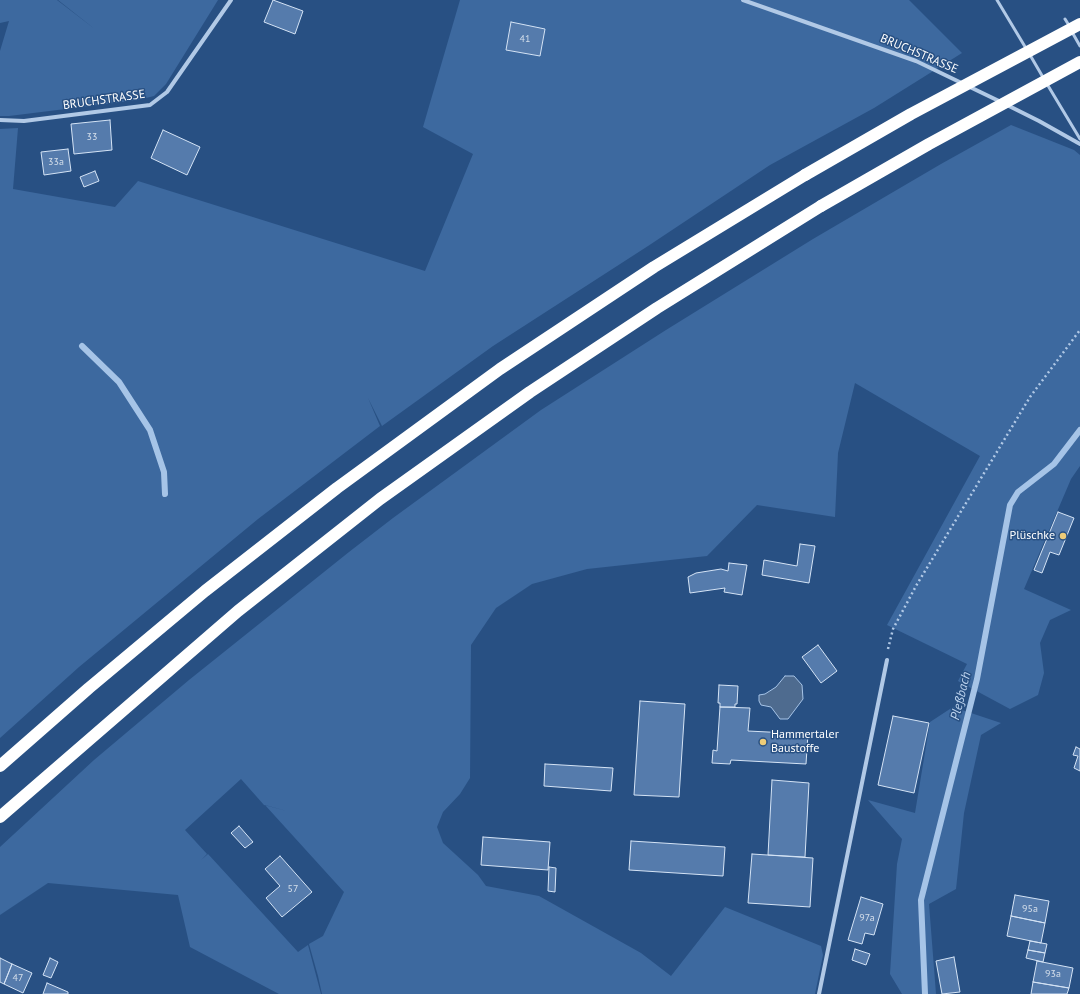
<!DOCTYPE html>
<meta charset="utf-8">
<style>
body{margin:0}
canvas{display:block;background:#285083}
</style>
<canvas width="1080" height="994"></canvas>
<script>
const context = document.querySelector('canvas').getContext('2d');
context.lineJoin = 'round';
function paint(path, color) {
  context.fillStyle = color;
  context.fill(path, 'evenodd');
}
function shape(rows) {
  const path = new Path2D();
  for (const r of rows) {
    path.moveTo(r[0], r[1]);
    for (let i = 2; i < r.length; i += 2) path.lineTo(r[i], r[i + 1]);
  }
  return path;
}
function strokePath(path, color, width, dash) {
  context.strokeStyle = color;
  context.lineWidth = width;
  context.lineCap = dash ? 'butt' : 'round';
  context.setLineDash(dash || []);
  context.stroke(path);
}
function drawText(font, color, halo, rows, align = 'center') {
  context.font = font + ' "PT Sans",sans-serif';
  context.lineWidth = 3;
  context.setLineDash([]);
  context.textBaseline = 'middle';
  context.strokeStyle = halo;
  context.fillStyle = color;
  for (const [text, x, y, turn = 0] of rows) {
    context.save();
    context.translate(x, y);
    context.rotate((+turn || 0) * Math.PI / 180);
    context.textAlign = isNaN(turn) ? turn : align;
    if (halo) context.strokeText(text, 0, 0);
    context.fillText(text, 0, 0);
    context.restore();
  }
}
const green = shape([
 [0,0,57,0,96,30,58,0,218,0,166,84,154,96,138,100,9,116,0,116,0,51,9,21,0,23],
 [460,0,909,0,962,53,874,108,770,165,648,246,493,346,382,426,368,398,380,426,258,519,79,667,0,738,0,129,18,128,13,189,115,207,138,181,425,271,473,154,423,127],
 [1011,125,1074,150,1080,155,1080,466,1071,479,1024,589,1071,610,1050,620,1040,643,1044,673,1038,695,1010,709,958,681,967,664,887,625,980,456,855,383,838,453,835,517,757,505,707,556,587,569,532,584,496,608,471,645,470,778,460,794,443,812,437,827,443,843,478,875,486,886,539,896,641,953,671,976,725,907,821,946,823,955,815,994,322,994,318,976,309,944,323,936,344,892,265,805,287,811,264,805,241,779,185,830,207,854,201,860,208,854,298,952,308,945,321,994,279,994,190,947,178,895,48,883,0,915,0,847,94,760,189,680,349,552,393,518,541,410,666,330,813,239,941,164],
 [953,707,1001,723,981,735,964,813,956,889,929,904,936,994,902,994,890,974,897,864,902,839,868,800,915,813,930,722]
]);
const water = shape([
 [785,676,794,676,802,685,803,699,788,719,780,719,771,707,761,705,759,701,759,695,765,694,776,687,785,676]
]);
const stream = shape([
 [82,346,119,382,150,430,164,472,165,494],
 [925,994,921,900,977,679,1010,505,1018,492,1054,464,1080,430]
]);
const building = shape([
 [273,0,303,11,295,34,264,22,273,0],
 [511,22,545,29,540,56,506,50,511,22],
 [110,120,112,150,74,154,71,124,110,120],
 [163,130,200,147,187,175,151,158,163,130],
 [68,149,71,171,44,175,41,152,68,149],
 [95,171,99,181,84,187,80,177,95,171],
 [1058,512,1074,518,1059,555,1050,552,1042,573,1034,570,1058,512],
 [800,544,815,546,809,583,762,575,764,560,797,566,800,544],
 [729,563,747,565,742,595,724,592,725,588,690,593,688,577,696,573,721,569,728,571,729,563],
 [818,645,837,671,821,683,802,657,818,645],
 [719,685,738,686,737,704,735,704,735,707,720,707,720,703,718,703,719,685],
 [640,701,685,704,679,797,634,795,640,701],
 [720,707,750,708,748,731,808,734,806,764,731,760,730,764,712,763,713,750,717,751,720,707],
 [893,716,929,723,914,793,878,785,893,716],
 [1076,747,1080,749,1080,771,1074,768,1078,756,1073,755,1076,747],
 [545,764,613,768,611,791,544,786,545,764],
 [772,780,809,783,805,857,768,855,772,780],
 [239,826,253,842,245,848,231,833,239,826],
 [483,837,550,842,548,870,481,865,483,837],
 [631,841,725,847,723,876,629,870,631,841],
 [752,854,813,858,810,907,748,903,752,854],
 [280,856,312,892,282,917,266,898,280,886,265,869,280,856],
 [549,867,556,868,555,892,548,891,549,867],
 [1015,895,1049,901,1045,923,1011,916,1015,895],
 [861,897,883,904,874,935,865,933,862,944,848,940,861,897],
 [1011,916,1045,923,1041,943,1007,936,1011,916],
 [1030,941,1047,944,1045,953,1028,950,1030,941],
 [855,949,870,954,866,965,852,960,855,949],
 [1028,950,1045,953,1043,962,1026,958,1028,950],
 [954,957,960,992,942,994,936,961,954,957],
 [0,958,12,964,4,984,0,982,0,958],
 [50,958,58,962,51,978,43,975,50,958],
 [1037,961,1073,968,1069,988,1033,982,1037,961],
 [12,964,32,973,23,993,4,984,12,964],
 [1033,982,1069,988,1067,994,1031,994,1033,982],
 [47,983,68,992,68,994,43,994,47,983]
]);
const path = shape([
 [888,649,893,629,916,586,1030,397,1080,330]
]);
const service = shape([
 [997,0,1027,50],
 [1065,19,1070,27],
 [1072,32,1080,46],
 [1030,55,1044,79],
 [1047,84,1080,139]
]);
const minor = shape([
 [743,0,916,61,1001,102],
 [1007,105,1039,121,1080,144],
 [0,120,24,121,150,105,167,92,231,0],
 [819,994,887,660]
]);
const motorway = shape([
 [0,766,89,688,205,591,337,488,500,369,654,267,805,175],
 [0,817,238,611,380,499,530,392,657,308,821,206]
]);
const motorwayBridge = shape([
 [805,175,911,114,1080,24],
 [821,206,929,144,1080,62]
]);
const markers = [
 [1063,536,4,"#eecc78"],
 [763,742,4,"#eecc78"]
];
const numberNames = [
 ["41",525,39],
 ["33",92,137],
 ["33a",56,162],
 ["57",293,889],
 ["95a",1030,909],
 ["97a",867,918],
 ["93a",1053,974],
 ["47",18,978]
];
const streetNames = [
 ["BRUCHSTRASSE",919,54,23],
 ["BRUCHSTRASSE",104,100,-8]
];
const poiNames = [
 ["Plüschke",1055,536],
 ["Hammertaler",771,735,"left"],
 ["Baustoffe",771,749,"left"]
];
const waterNames = [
 ["Pleßbach",961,696,-76]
];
paint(green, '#3d699f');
paint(water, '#4e6b8f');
strokePath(water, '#a6c4e7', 1);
strokePath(stream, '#a6c4e7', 6);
paint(building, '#557bac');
strokePath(building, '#d4e3f5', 1);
strokePath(path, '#b1c9e6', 2.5, [2, 3]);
strokePath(service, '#b1c9e6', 3);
strokePath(minor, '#b1c9e6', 4);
strokePath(motorway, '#fff', 12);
strokePath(motorwayBridge, '#fff', 12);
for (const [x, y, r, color] of markers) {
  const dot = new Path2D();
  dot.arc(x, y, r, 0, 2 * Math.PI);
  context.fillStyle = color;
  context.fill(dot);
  strokePath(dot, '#285083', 1.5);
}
drawText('10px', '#d4deea', null, numberNames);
drawText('12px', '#fff', '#285083', streetNames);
drawText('12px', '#fff', '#285083', poiNames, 'right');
drawText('italic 13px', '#bdd3ee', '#285083', waterNames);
</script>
